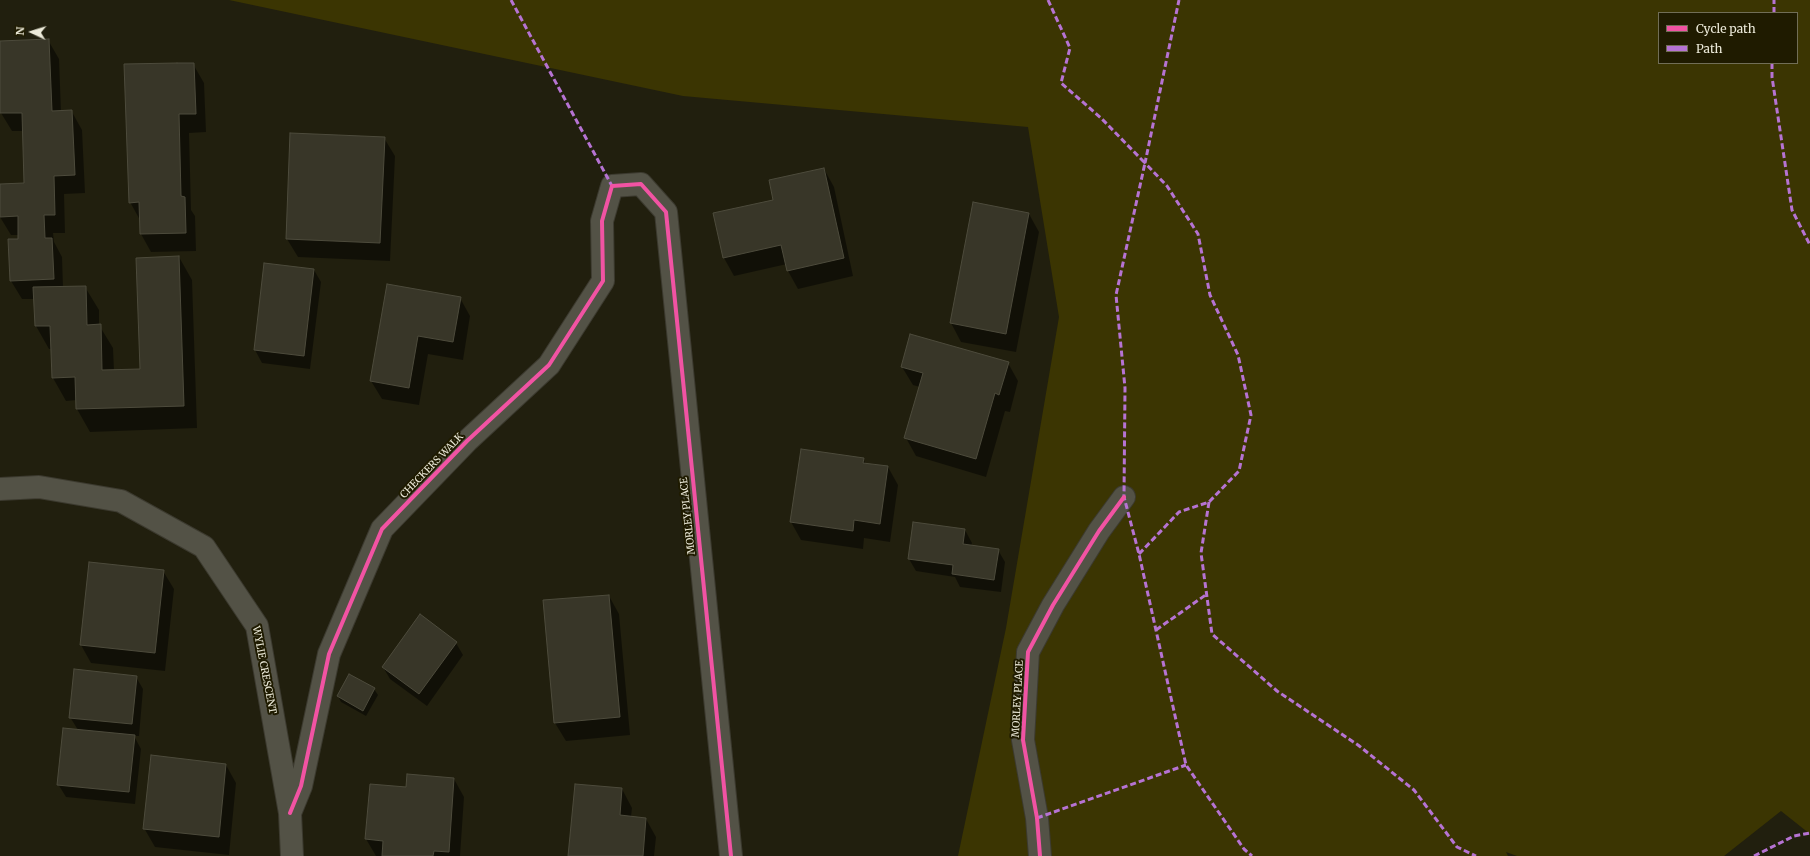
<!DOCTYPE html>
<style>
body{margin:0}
#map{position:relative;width:1810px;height:856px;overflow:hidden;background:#211f0e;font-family:Merriweather,serif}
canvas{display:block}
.legend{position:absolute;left:1658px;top:12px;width:140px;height:52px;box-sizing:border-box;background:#1f1b00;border:1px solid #716e57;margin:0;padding:5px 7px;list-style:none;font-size:12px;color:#ecead9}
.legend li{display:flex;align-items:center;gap:8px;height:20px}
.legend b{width:20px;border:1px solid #716e57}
.north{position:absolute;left:12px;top:12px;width:40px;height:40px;-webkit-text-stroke:3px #1f1b00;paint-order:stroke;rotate:274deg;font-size:11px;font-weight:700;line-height:16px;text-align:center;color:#ecead9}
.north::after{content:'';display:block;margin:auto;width:14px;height:18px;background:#ecead9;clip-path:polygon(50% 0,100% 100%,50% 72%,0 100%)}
</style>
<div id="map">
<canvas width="1810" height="856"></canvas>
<ul class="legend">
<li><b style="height:5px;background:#f153a3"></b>Cycle path</li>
<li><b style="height:5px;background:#b673d3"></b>Path</li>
</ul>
<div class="north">N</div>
</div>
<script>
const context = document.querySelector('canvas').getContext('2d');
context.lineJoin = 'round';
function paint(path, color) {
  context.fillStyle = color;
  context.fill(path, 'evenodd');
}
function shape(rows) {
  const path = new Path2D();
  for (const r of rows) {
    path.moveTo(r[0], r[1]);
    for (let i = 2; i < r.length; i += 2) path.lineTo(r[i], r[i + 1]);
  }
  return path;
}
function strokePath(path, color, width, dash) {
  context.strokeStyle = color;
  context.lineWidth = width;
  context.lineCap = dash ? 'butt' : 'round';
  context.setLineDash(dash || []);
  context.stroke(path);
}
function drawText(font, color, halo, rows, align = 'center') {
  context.font = font + ' Merriweather,serif';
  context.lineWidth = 4;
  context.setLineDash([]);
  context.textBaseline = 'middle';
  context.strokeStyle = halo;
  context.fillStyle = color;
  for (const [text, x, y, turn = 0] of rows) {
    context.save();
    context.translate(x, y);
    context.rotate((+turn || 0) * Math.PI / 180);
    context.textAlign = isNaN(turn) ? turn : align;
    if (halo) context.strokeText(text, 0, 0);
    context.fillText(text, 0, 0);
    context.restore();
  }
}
const green = shape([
 [229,0,1810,0,1810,834,1781,811,1724,856,1517,856,1506,852,1508,856,958,856,1006,628,1059,317,1028,127,683,96],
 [1659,13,1797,13,1797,63,1659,63]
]);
const shadow = shape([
 [48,40,59,59,61,112,72,112,82,130,85,193,64,194,65,233,53,233,54,242,62,257,63,287,85,287,99,310,99,325,113,348,114,371,141,370,179,257,192,280,197,428,90,432,77,409,77,400,66,401,53,378,52,349,49,349,36,326,35,299,22,299,11,281,19,235,11,235,0,217,0,185,25,184,23,131,12,131,1,113,0,42],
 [193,64,204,83,206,132,189,133,191,210,195,216,196,251,151,252,141,234,140,220,130,202],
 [384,138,395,156,390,261,298,257,287,239],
 [824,169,834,187,853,276,798,289,788,271,787,264,734,276,724,258],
 [974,204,1029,214,1039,232,1016,352,961,342,951,323],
 [265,264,314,270,321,282,310,369,262,363,255,350],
 [388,285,460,298,470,316,463,360,428,354,419,405,382,399,371,381],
 [1008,363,1018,381,1010,412,1005,411,986,477,916,456,906,438,920,387,913,385,902,367],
 [863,459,866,464,888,467,898,485,890,542,864,538,863,549,801,540,791,522],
 [965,530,972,543,971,546,998,550,1005,562,1001,592,960,587,955,577,916,571,909,559],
 [163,571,174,589,165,671,91,663,81,645],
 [609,596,619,614,630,735,566,741,555,723],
 [456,643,463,655,427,706,390,679,383,667],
 [136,677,143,689,139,736,134,736,141,749,135,804,66,797,58,784,78,730,70,717],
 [374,689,378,695,366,716,341,702,338,696],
 [226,765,236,783,229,855,155,847,144,828],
 [454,779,464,797,460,856,376,856,366,839,371,785,407,788],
 [622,789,632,808,631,817,646,819,656,837,654,856,569,856]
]);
const building = shape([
 [49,39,52,111,72,110,75,175,54,176,55,215,44,215,45,238,52,238,54,279,10,281,8,239,18,239,18,216,0,217,0,184,24,183,22,113,0,113,0,41,49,39],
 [177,63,194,63,196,114,179,114,181,196,185,197,186,233,140,234,139,202,129,203,124,64,177,63],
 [290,133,385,137,380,243,286,239,290,133],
 [824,168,844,258,787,271,781,245,723,258,713,213,773,200,769,180,824,168],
 [973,202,1029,213,1006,334,950,323,973,202],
 [179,256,184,406,76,409,75,377,52,378,50,326,35,326,33,287,86,286,87,325,101,324,102,370,140,369,136,258,179,256],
 [264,263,314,269,304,356,254,350,264,263],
 [387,284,461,297,453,342,418,336,409,388,370,381,387,284],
 [910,334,1009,362,999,395,995,393,976,459,904,438,923,373,901,367,910,334],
 [801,449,864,458,863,463,888,466,880,524,854,520,853,531,790,522,801,449],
 [913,522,965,529,963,544,999,549,994,580,952,574,953,565,908,559,913,522],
 [89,562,164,570,155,653,80,645,89,562],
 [609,595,620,717,554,723,543,600,609,595],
 [420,614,457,642,419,694,382,667,420,614],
 [74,669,137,676,132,724,69,718,74,669],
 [349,674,375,688,363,711,337,696,349,674],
 [63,728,135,735,129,792,57,785,63,728],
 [151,755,226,764,219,837,143,829,151,755],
 [407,774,454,778,449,852,434,851,433,856,382,856,383,841,365,839,370,784,406,787,407,774],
 [575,784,622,788,620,815,646,818,643,856,568,856,575,784]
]);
const street = shape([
 [0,489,39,487,121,501,204,547,257,626,290,813,292,856],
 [290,813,301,786,329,654,382,529,467,441,549,365,603,281,602,221,612,186,641,184,666,212,731,856],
 [1040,856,1037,818,1023,740,1028,652,1053,605,1099,531,1124,497]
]);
const quiet = shape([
 [511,0,612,186],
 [1048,0,1070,48,1061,83,1101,118,1145,163,1116,295,1125,388,1124,497,1139,554,1186,765,1244,849,1252,856],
 [1774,13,1774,0],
 [1772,63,1772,77,1792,210,1810,245],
 [1209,502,1201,553,1212,634,1277,691,1358,745,1414,790,1457,847,1476,856],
 [1139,554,1179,512,1209,502,1239,471,1251,415,1238,355,1210,295,1198,234,1167,186,1145,163,1179,0],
 [1156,630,1207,594],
 [1037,818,1186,765],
 [1754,856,1794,836,1810,833]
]);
const cycleway = shape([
 [290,813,301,786,329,654,382,529,467,441,549,365,603,281,602,221,612,186,641,184,666,212,731,856],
 [1040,856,1037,818,1023,740,1028,652,1053,605,1099,531,1124,497]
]);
const streetNames = [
 ["CHECKERS WALK",432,466,-46],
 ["MORLEY PLACE",688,516,-96],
 ["WYLIE CRESCENT",264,670,79],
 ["MORLEY PLACE",1018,699,-87]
];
paint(green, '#3b3502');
paint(shadow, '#0007');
paint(building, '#383628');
strokePath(building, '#4d4b3c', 1);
strokePath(street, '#3c3a2f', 24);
strokePath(street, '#535246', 22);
strokePath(quiet, '#b673d3', 3, [6, 3]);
strokePath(cycleway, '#f153a3', 4);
drawText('10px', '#ecead9', '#1f1b00', streetNames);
</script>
